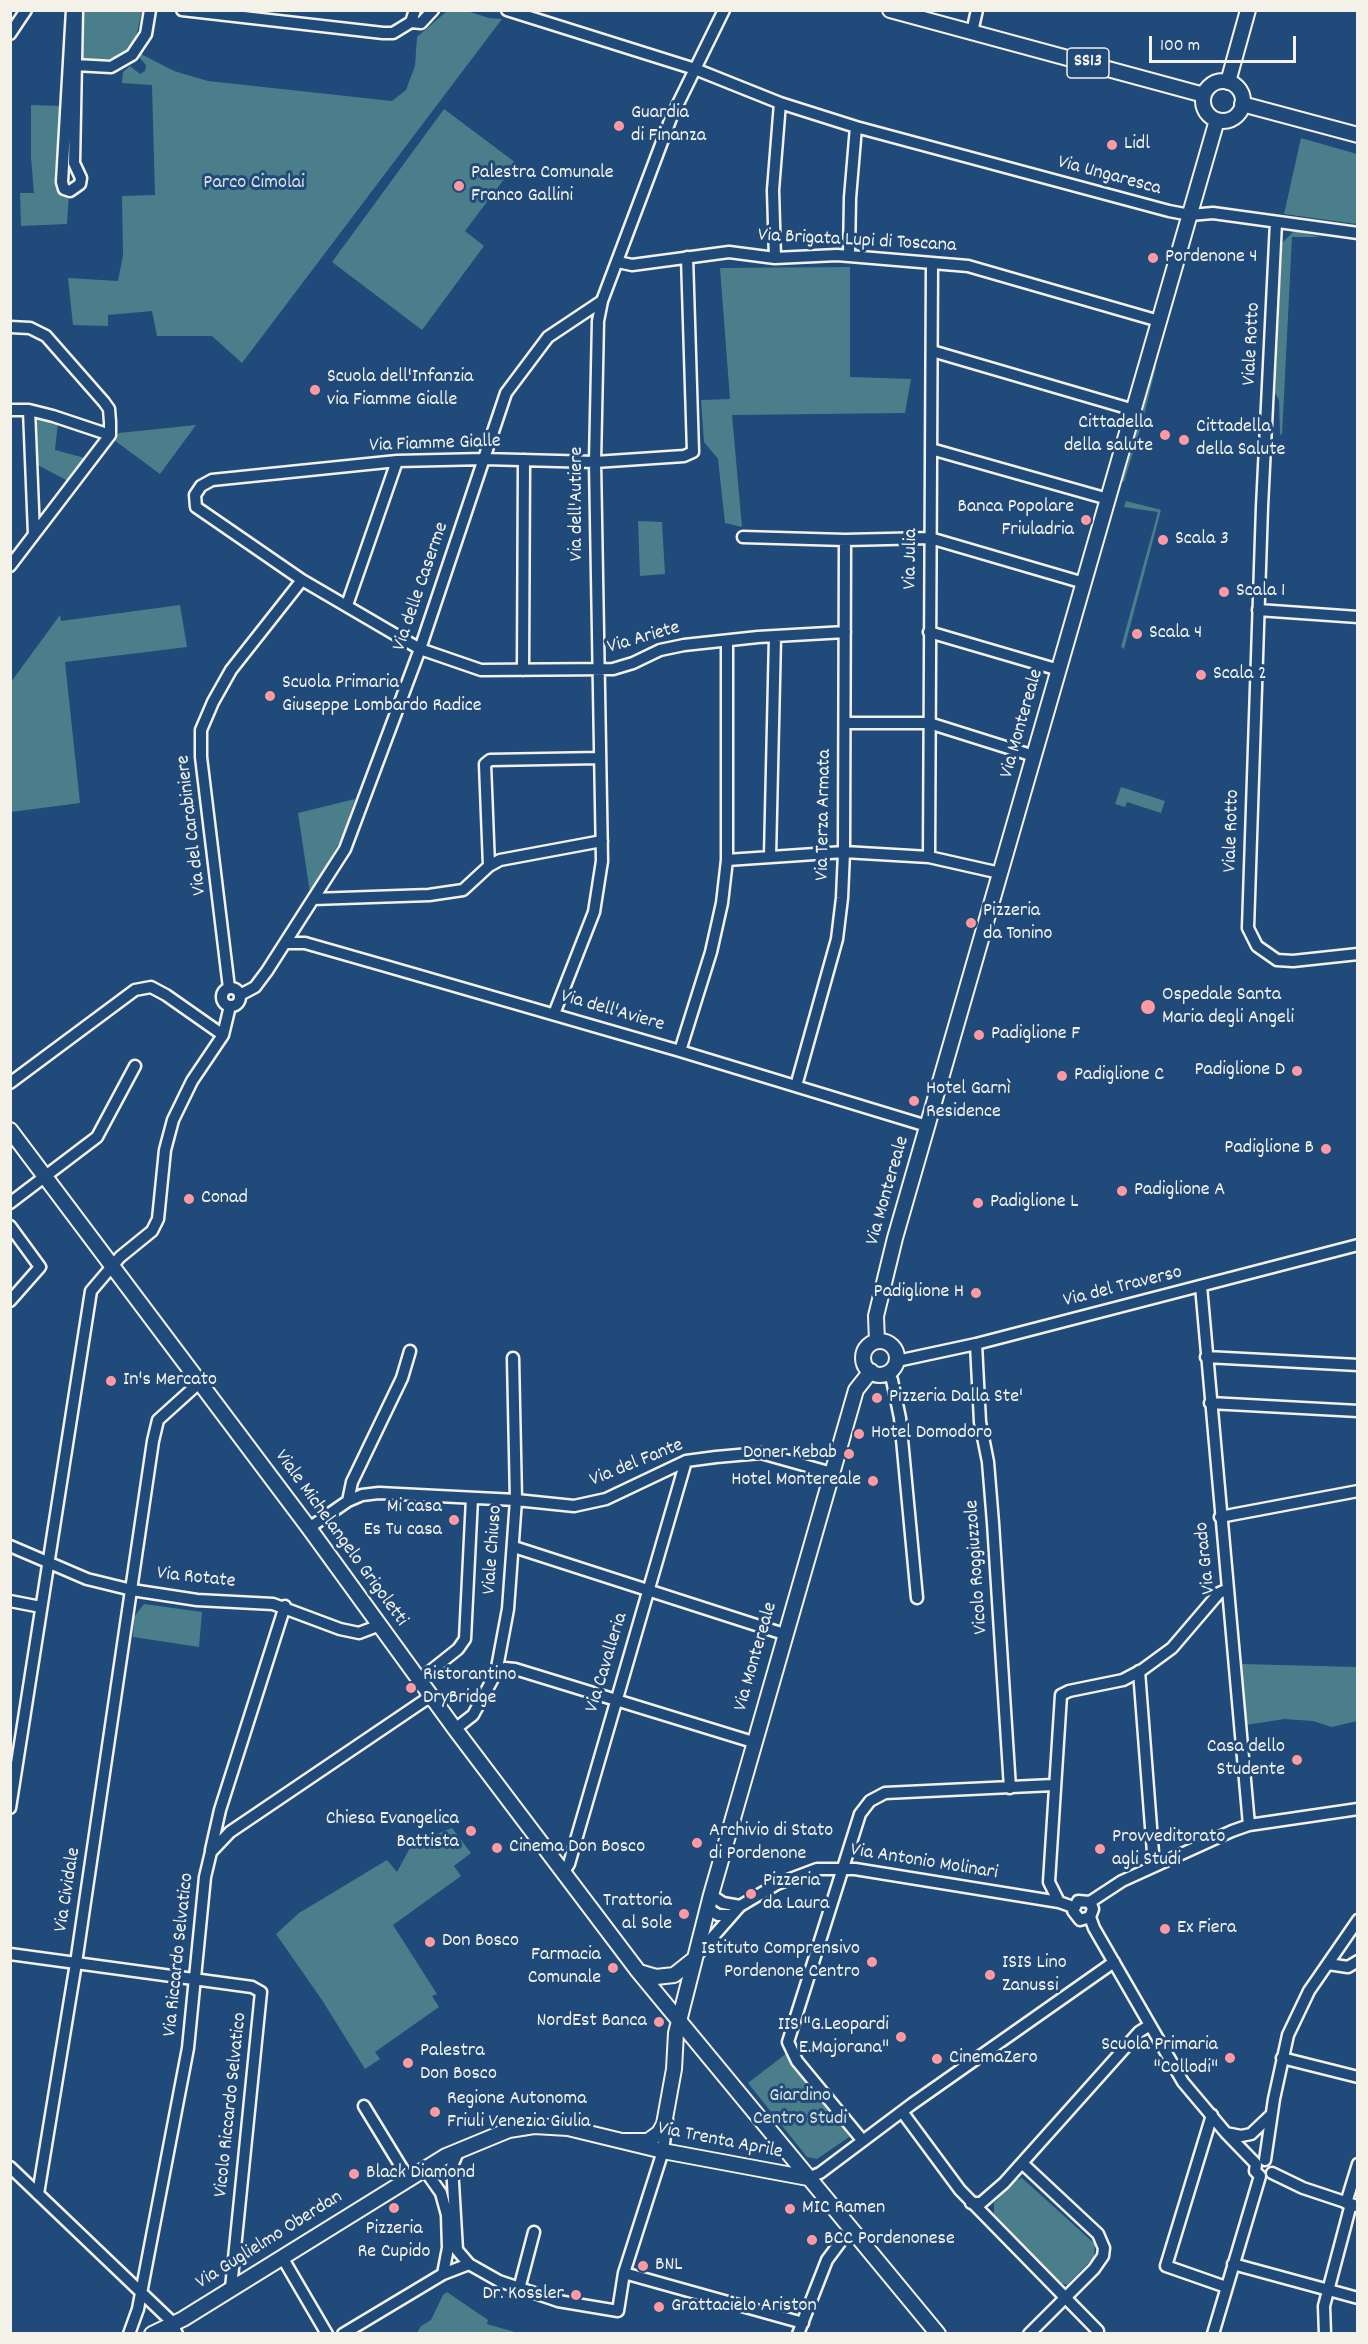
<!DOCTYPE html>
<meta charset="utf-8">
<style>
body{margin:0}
#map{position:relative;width:1368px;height:2344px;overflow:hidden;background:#1f4a7a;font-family:Dekko,sans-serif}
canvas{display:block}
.frame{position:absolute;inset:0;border:12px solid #f4f1e8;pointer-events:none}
.scale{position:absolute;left:1149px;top:36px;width:147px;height:27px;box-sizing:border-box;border:3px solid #f4f1e8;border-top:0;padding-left:8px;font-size:18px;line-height:21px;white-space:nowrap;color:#f4f1e8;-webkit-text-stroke:4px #1f4a7a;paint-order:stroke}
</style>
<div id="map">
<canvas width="1368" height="2344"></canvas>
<div class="frame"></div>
<div class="scale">100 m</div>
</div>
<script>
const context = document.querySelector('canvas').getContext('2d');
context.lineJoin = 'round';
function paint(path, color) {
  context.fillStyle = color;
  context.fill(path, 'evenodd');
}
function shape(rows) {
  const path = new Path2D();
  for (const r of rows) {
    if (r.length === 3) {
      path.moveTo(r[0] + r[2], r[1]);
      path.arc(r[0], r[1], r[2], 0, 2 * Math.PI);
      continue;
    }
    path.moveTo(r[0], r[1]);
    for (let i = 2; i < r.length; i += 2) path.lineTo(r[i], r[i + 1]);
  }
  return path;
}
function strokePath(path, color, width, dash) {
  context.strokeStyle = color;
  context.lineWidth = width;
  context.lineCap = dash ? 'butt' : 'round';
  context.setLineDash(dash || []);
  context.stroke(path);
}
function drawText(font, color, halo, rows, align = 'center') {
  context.font = font + ' Dekko,sans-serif';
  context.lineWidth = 6;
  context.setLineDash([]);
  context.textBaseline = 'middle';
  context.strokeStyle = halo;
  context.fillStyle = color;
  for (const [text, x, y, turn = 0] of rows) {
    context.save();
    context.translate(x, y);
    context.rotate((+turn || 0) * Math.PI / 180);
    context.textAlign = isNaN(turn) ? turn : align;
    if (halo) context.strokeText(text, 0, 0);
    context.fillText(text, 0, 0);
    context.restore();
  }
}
const green = shape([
 [142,11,135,41,122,55,103,61,81,59,80,12],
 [447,11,467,11,489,18,502,19,242,363,212,336,157,336,152,311,108,315,108,326,73,325,68,278,118,281,123,255,122,196,155,195,152,85,122,83,123,72,130,66,140,74,145,71,146,65,137,55,139,53,174,71,208,81,392,101,406,90,415,66,417,37],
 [31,105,61,106,59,192,69,193,67,224,21,226,20,193,34,193,31,158],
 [444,109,516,163,465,231,484,246,422,330,332,262],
 [1301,138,1357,154,1357,224,1284,214],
 [1294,231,1321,237,1292,237,1282,435,1280,434,1279,400,1275,393,1282,243],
 [850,267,850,377,911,379,905,413,732,415,742,527,725,523,718,459,704,442,701,400,730,399,720,268],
 [1154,366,1156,367,1143,419,1124,482,1121,481],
 [35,416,58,422,55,450,85,458,68,481,36,464],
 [196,425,160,474,114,440,119,433],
 [1126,501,1161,510,1124,649,1121,647,1158,512,1124,507],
 [638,521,662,522,665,574,640,576],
 [180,605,187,647,65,662,80,803,11,812,11,682,60,615,61,621],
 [1121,787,1165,801,1161,813,1127,802,1125,807,1115,804],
 [355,799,342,838,310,893,298,813],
 [144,1604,202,1612,199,1647,133,1637,134,1617],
 [1241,1664,1357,1667,1357,1721,1332,1727,1313,1721,1284,1719,1246,1725],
 [452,1828,471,1853,454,1866,461,1876,393,1925,437,1994,432,1996,439,2007,375,2052,380,2059,365,2069,322,2000,276,1934,299,1913,387,1860,397,1872,412,1844],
 [787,2053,852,2135,817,2159,807,2157,748,2083],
 [1022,2178,1095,2244,1094,2257,1067,2285,1061,2283,994,2214,994,2203,1016,2180],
 [447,2292,488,2320,487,2324,518,2333,417,2333,421,2326,431,2320,443,2295]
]);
const minor = shape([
 [72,10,62,182,64,189,70,191,80,184,81,178,74,163,77,10],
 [182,10,383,33,393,33,411,22],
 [415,10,411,22,421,23,433,10],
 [507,10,695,69,780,103,856,127,1169,211,1190,215,1213,213,1358,233],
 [972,32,977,10],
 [10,34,26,10],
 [75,65,111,67,132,55,146,34,150,10],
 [1276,222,1262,507,1248,928,1257,946,1277,960,1293,961,1358,954],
 [849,256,850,198,856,127],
 [687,257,693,452,684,456,595,462,484,459,397,461,212,480,201,486,195,495,196,507,302,580,420,649,481,670,613,669,633,663,660,650,684,645,758,637,845,632],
 [775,258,773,190,780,103],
 [618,262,632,265,729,252,775,258,837,255,968,266,1159,321],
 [10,327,30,328,46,336,104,402,109,409,110,422,110,435,10,566],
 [932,351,1134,410],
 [10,410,29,410,53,416,110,435],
 [29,410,34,534],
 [931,449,1108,499],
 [743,537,845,540,930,538,1084,583],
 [347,605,397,461],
 [1258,610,1358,617],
 [929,632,1059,670],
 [523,670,524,460],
 [845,723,929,723,1034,756],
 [770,856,775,637],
 [929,857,932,263],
 [727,860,844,852,929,857,1000,873],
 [489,866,485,764,490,760,600,758],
 [313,899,429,895,463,890,489,866,500,860,602,841],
 [285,943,305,943,389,967,680,1051,927,1126],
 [229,988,201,757,201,730,213,702,231,670,302,580],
 [231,997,9],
 [240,995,255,987,267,971,345,849,420,649,506,393,548,337,602,301],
 [554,1014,594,912,602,861,595,462,598,321,602,301,671,118,724,10],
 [680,1051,711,952,722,903,727,860,727,641],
 [10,1083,135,990,151,987,166,995,223,1035],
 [796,1086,837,939,842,898,844,852,845,540],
 [10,1203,97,1137,135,1066],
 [10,1226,40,1267,10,1301],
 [1201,1286,1249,1825],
 [976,1344,980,1422,988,1462,993,1523,1010,1788],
 [1206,1357,1358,1365],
 [897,1361,976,1344,1358,1245],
 [888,1373,892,1380,900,1418,917,1598],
 [1210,1403,1358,1411],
 [348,1501,352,1482,402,1378,410,1351],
 [1220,1517,1358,1491],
 [309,1528,348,1501,362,1495,379,1493,516,1500,574,1506,606,1499,686,1461,716,1457,761,1453,832,1473],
 [10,1546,87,1579,132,1590,197,1600,273,1604,340,1629,359,1633,380,1625],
 [514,1547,784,1634],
 [10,1601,41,1607],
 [1139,1671,1154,1866],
 [496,1673,505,1668,515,1669,753,1742],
 [419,1680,458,1649,465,1639,472,1498],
 [455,1729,473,1715,496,1673,508,1609,516,1500,513,1358],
 [10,1808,91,1291,120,1257,152,1231,158,1219,165,1150,173,1120,192,1081,223,1035,230,1006],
 [211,1850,220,1810,285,1606],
 [563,1873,569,1864,686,1461],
 [711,1895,723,1903,740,1906],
 [1059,1902,1049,1882,1061,1695,1069,1691,1123,1680,1142,1670,1172,1648,1219,1593,1228,1589],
 [1090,1902,1093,1909,1090,1917,1094,1928,1183,2082,1226,2133,1256,2164,1255,2171,1260,2176],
 [1090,1902,1122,1881,1232,1831,1249,1825,1358,1809],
 [1090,1902,1078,1901,1073,1911,1080,1920,1090,1917],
 [707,1908,718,1915,730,1915],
 [10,1954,252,1987,261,1992,231,2288],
 [697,1955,740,1906,777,1884,817,1869,855,1869,1059,1902,1073,1907],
 [1328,1964,1348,1967,1358,1961],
 [1282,2058,1358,2077],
 [364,2106,408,2178],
 [903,2113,960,2190,1098,2331],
 [1212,2115,1166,2266,1226,2287],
 [1226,2133,1241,2136,1251,2134,1270,2116],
 [863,2141,797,2061,788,2042,860,1814,870,1801,885,1793,1053,1785],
 [458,2152,452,2166,457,2250,469,2264,499,2281,558,2301,618,2311,624,2273,663,2151,667,2120],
 [1265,2160,1274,2099,1288,2035,1309,1991,1358,1920],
 [1023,2164,1098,2234,1104,2248,1103,2256,1094,2269,1029,2334],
 [10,2167,170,2320,177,2334],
 [424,2169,441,2193,447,2215,448,2248,443,2274],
 [1272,2173,1303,2188,1357,2206],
 [808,2178,820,2173,912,2104,1114,1962],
 [38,2194,76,1963,153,1441,158,1420,199,1383],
 [971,2203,981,2203,1004,2183,1139,2032,1150,2025],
 [1346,2203,1358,2164],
 [282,2257,327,2334],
 [1233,2264,1358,2298],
 [624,2273,803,2323],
 [519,2289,534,2232],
 [129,2334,138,2309,188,2048,205,1877,211,1852,230,1832,431,1696],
 [343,2334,443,2274,469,2264],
 [798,2334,827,2260,844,2237,852,2230],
 [1213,2334,1260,2176],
 [1325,2334,1324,2306,1351,2204]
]);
const major = shape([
 [890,10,1204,95],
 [1223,101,20],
 [1228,82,1248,10],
 [1242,104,1358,135],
 [10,1130,309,1528,455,1729,638,1971,938,2334],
 [877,1341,876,1316,895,1238,1217,120],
 [880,1358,17],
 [639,1972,656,1977,674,1975,693,1960],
 [625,2141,648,2141,659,2133,664,2124,674,2069,676,2033,711,1895,856,1390,871,1371],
 [152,2334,183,2319,446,2156,509,2130,534,2126,568,2128,663,2151,808,2178]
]);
const markers = [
 [619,126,6,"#ff9aa2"],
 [1112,145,6,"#ff9aa2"],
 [459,186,6,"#ff9aa2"],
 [1153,258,6,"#ff9aa2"],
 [315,390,6,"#ff9aa2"],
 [1165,435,6,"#ff9aa2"],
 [1184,440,6,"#ff9aa2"],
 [1086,520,6,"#ff9aa2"],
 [1163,540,6,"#ff9aa2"],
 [1224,592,6,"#ff9aa2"],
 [1137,634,6,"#ff9aa2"],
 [1201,675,6,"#ff9aa2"],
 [270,696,6,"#ff9aa2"],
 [971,923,6,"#ff9aa2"],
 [1148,1007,8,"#ff9aa2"],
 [979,1035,6,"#ff9aa2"],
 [1297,1071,6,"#ff9aa2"],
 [1062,1076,6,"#ff9aa2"],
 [914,1101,6,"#ff9aa2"],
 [1326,1149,6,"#ff9aa2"],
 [1122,1191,6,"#ff9aa2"],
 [189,1199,6,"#ff9aa2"],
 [978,1203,6,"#ff9aa2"],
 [976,1293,6,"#ff9aa2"],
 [111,1381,6,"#ff9aa2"],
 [877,1398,6,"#ff9aa2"],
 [859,1434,6,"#ff9aa2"],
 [849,1454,6,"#ff9aa2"],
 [873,1481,6,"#ff9aa2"],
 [454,1520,6,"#ff9aa2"],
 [411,1688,6,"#ff9aa2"],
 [1297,1760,6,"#ff9aa2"],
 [471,1831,6,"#ff9aa2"],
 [697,1843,6,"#ff9aa2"],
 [497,1848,6,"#ff9aa2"],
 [1100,1849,6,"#ff9aa2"],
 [751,1894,6,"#ff9aa2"],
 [684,1914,6,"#ff9aa2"],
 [1165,1929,6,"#ff9aa2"],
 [430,1942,6,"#ff9aa2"],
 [872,1962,6,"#ff9aa2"],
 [613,1968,6,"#ff9aa2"],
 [990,1975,6,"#ff9aa2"],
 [659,2022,6,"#ff9aa2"],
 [901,2037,6,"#ff9aa2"],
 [1230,2058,6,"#ff9aa2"],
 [937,2059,6,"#ff9aa2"],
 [408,2063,6,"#ff9aa2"],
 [435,2112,6,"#ff9aa2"],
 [354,2174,6,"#ff9aa2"],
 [394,2208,6,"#ff9aa2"],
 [790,2209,6,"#ff9aa2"],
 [812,2240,6,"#ff9aa2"],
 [643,2266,6,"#ff9aa2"],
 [576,2295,6,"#ff9aa2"],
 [659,2307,6,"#ff9aa2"]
];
const shields = [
 [1088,63,42]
];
const shieldNames = [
 ["SS13",1088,63]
];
const poiNames = [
 ["Guardia",631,114],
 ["di Finanza",631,137],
 ["Lidl",1124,145],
 ["Palestra Comunale",471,174],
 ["Franco Gallini",471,197],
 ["Pordenone 4",1165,258],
 ["Scuola dell'Infanzia",327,378],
 ["via Fiamme Gialle",327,401],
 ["Cittadella",1153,424,"right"],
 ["della salute",1153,447,"right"],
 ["Cittadella",1196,428],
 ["della Salute",1196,451],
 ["Banca Popolare",1074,508,"right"],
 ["Friuladria",1074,531,"right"],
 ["Scala 3",1175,540],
 ["Scala 1",1236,592],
 ["Scala 4",1149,634],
 ["Scala 2",1213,675],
 ["Scuola Primaria",282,684],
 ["Giuseppe Lombardo Radice",282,707],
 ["Pizzeria",983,912],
 ["da Tonino",983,935],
 ["Ospedale Santa",1162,996],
 ["Maria degli Angeli",1162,1019],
 ["Padiglione F",991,1035],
 ["Padiglione D",1285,1071,"right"],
 ["Padiglione C",1074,1076],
 ["Hotel Garnì",926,1090],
 ["Residence",926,1113],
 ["Padiglione B",1314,1149,"right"],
 ["Padiglione A",1134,1191],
 ["Conad",201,1199],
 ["Padiglione L",990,1203],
 ["Padiglione H",964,1293,"right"],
 ["In's Mercato",123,1381],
 ["Pizzeria Dalla Ste'",889,1398],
 ["Hotel Domodoro",871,1434],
 ["Doner Kebab",837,1454,"right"],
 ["Hotel Montereale",861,1481,"right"],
 ["Mi casa",442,1508,"right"],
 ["Es Tu casa",442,1531,"right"],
 ["Ristorantino",423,1676],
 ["DryBridge",423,1699],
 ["Casa dello",1285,1748,"right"],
 ["Studente",1285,1771,"right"],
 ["Chiesa Evangelica",459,1820,"right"],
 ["Battista",459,1843,"right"],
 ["Archivio di Stato",709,1832],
 ["di Pordenone",709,1855],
 ["Provveditorato",1112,1838],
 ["agli Studi",1112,1861],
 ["Cinema Don Bosco",509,1848],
 ["Pizzeria",763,1882],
 ["da Laura",763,1905],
 ["Trattoria",672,1902,"right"],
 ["al Sole",672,1925,"right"],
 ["Ex Fiera",1177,1929],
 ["Don Bosco",442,1942],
 ["Istituto Comprensivo",860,1950,"right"],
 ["Pordenone Centro",860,1973,"right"],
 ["Farmacia",601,1956,"right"],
 ["Comunale",601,1979,"right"],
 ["ISIS Lino",1002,1964],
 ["Zanussi",1002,1987],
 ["NordEst Banca",647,2022,"right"],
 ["IIS \"G.Leopardi",889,2026,"right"],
 ["E.Majorana\"",889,2049,"right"],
 ["Scuola Primaria",1218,2046,"right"],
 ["\"Collodi\"",1218,2069,"right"],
 ["Palestra",420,2052],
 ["Don Bosco",420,2075],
 ["CinemaZero",949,2059],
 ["Regione Autonoma",447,2100],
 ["Friuli Venezia Giulia",447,2123],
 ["Black Diamond",366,2174],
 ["MIC Ramen",802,2209],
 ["Pizzeria",394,2230,"center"],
 ["Re Cupido",394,2253,"center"],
 ["BCC Pordenonese",824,2240],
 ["BNL",655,2266],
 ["Dr. Kossler",564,2295,"right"],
 ["Grattacielo Ariston",671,2307]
];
const streetNames = [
 ["Via Ungaresca",1109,177,15],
 ["Via Brigata Lupi di Toscana",857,242,3],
 ["Viale Rotto",1253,344,-87],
 ["Via Fiamme Gialle",435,445,-2],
 ["Via dell'Autiere",578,504,-90],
 ["Via Julia",912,559,-89],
 ["Via delle Caserme",422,587,-71],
 ["Via Ariete",644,639,-16],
 ["Via Montereale",1023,724,-74],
 ["Via Terza Armata",825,815,-89],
 ["Via del Carabiniere",193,825,-97],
 ["Viale Rotto",1233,831,-88],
 ["Via dell'Aviere",612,1012,16],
 ["Via Montereale",889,1191,-74],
 ["Via del Traverso",1123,1288,-14],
 ["Via del Fante",637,1464,-22],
 ["Viale Michelangelo Grigoletti",340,1539,54],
 ["Viale Chiuso",494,1550,-86],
 ["Via Grado",1207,1558,-96],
 ["Vicolo Roggiuzzole",978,1567,-94],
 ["Via Rotate",196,1579,6],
 ["Via Montereale",757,1657,-74],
 ["Via Cavalleria",608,1663,-73],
 ["Via Antonio Molinari",924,1863,9],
 ["Via Cividale",69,1890,-81],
 ["Via Riccardo Selvatico",180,1955,-84],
 ["Vicolo Riccardo Selvatico",232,2105,-84],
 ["Via Trenta Aprile",720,2142,11],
 ["Via Guglielmo Oberdan",270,2241,-32]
];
const parkNames = [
 ["Parco Cimolai",254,184],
 ["Giardino",800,2097],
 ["Centro Studi",800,2120]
];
paint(green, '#4b7e8b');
strokePath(minor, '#f4f1e8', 15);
strokePath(major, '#f4f1e8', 18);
strokePath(minor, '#1f4a7a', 10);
strokePath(major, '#1f4a7a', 14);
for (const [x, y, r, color] of markers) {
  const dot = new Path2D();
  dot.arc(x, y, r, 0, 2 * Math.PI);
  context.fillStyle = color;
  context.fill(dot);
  strokePath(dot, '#1f4a7a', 2);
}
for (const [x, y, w] of shields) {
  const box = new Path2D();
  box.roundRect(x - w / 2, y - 15, w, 30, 4.5);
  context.fillStyle = '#1f4a7a';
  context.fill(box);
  strokePath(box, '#f4f1e8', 1.5);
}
drawText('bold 18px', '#f4f1e8', null, shieldNames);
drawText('20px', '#f4f1e8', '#1f4a7a', poiNames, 'left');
drawText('20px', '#f4f1e8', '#1f4a7a', streetNames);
drawText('20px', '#dbe0da', '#1f4a7a', parkNames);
</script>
